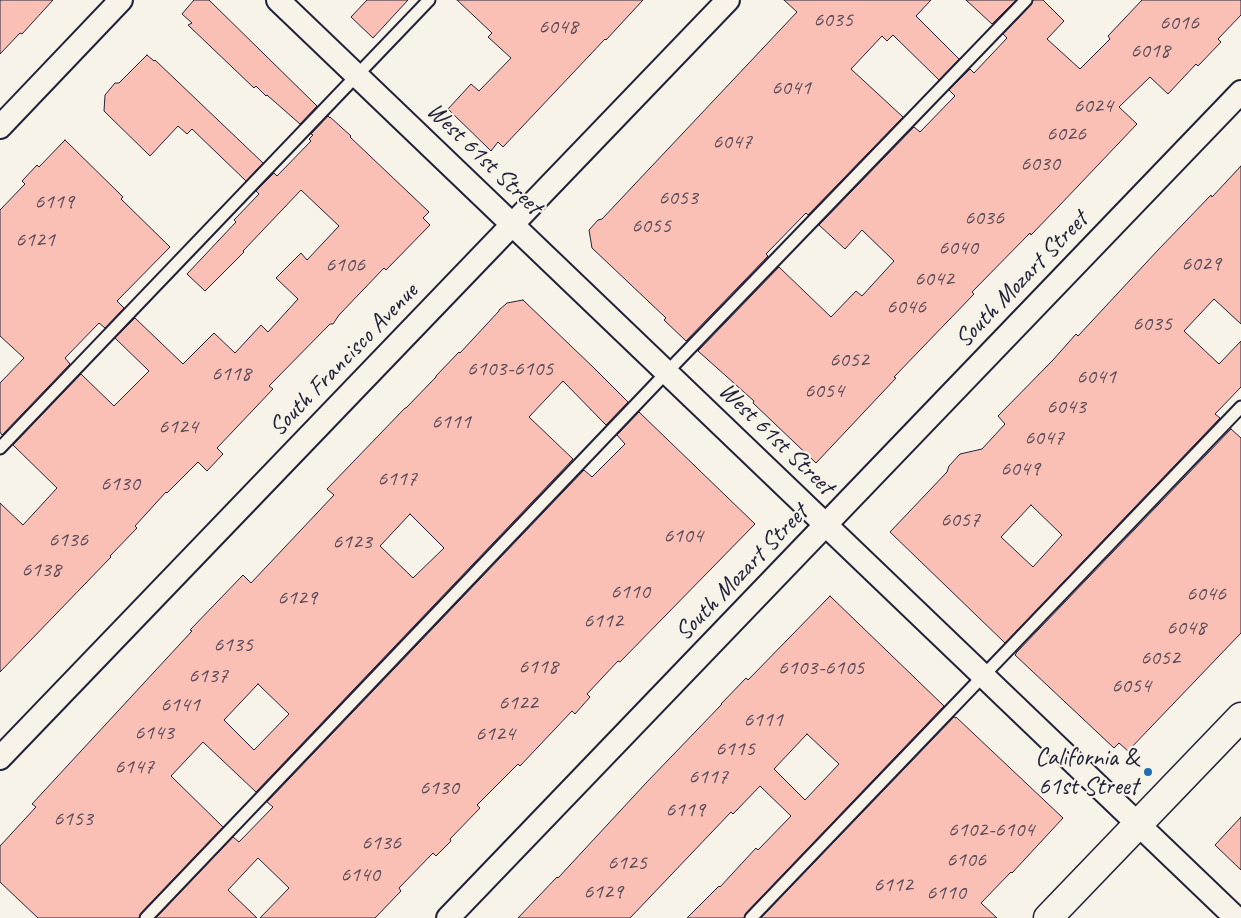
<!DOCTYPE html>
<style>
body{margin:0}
canvas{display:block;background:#f7f3e8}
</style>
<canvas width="1241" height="918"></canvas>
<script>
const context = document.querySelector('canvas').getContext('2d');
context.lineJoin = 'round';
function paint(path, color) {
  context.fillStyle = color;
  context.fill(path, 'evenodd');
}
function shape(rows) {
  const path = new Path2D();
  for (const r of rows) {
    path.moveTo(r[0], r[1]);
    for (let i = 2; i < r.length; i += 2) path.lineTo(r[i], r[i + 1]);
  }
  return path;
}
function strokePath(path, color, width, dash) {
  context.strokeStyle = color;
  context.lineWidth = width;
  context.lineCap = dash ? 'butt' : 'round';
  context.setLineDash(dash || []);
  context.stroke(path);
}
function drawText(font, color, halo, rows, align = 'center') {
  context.font = font + ' Caveat,sans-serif';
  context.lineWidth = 4.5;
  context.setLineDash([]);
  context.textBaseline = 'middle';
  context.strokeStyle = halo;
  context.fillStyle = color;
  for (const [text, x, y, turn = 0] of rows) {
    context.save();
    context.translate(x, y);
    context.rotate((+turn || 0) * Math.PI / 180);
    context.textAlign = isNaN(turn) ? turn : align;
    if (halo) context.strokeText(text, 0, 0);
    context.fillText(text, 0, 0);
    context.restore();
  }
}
const building = shape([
 [0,0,53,0,22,34,20,33,0,54,0,0],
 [194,0,209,0,317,106,300,124,267,95,266,96,256,86,254,88,188,25,192,23,182,14,194,0],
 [367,0,408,0,373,38,351,17,367,0],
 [457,0,643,0,606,40,605,39,503,147,498,142,491,151,448,109,471,84,479,91,511,58,488,37,492,33,457,0],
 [784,0,931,0,916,16,959,59,939,80,893,35,887,41,882,36,851,69,903,117,808,215,806,213,766,254,768,256,686,341,664,320,666,318,592,248,589,230,598,220,602,219,797,12,784,0],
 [966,0,1016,0,992,24,966,0],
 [1033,0,1043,0,1064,21,1047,39,1080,69,1110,39,1108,36,1142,0,1241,0,1241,15,1218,39,1221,42,1198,66,1196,64,1168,94,1150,77,1119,107,1137,124,1059,206,1031,235,1030,233,972,292,974,294,894,377,896,378,816,463,753,403,754,401,698,351,779,267,831,317,856,291,862,296,894,261,862,230,845,249,819,225,914,127,920,132,955,96,949,90,970,69,974,73,1007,38,1003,34,1031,5,1033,0],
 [147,55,154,61,155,60,263,163,246,181,192,129,187,134,178,126,150,156,104,111,105,95,115,83,119,83,147,55],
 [328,116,330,118,330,117,351,136,350,137,429,212,423,218,430,225,386,270,384,268,339,315,333,324,330,324,269,386,273,389,217,448,223,454,207,471,198,462,167,493,166,492,135,526,137,528,110,556,111,557,0,672,0,503,23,525,57,488,13,445,81,374,114,406,149,371,115,338,135,318,183,364,214,333,235,353,261,325,268,332,298,299,276,278,301,253,307,260,339,226,301,190,243,251,244,252,205,291,187,274,236,222,234,220,259,194,256,191,274,173,277,176,311,141,309,139,313,135,311,134,328,116],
 [65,140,123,197,121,199,170,247,117,301,124,308,105,328,99,323,65,358,70,364,2,435,0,432,0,383,24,358,0,336,0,210,25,184,22,181,37,165,39,167,65,140],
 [1241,166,1241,324,1214,299,1184,331,1219,364,1241,341,1241,387,1215,414,1220,418,1005,643,890,532,947,472,949,466,960,454,982,449,1005,424,998,416,1053,360,1076,334,1078,336,1158,250,1211,195,1212,197,1241,166],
 [1031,505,1062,535,1033,567,1001,537,1031,505],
 [523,300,594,368,628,402,606,425,563,381,529,417,573,459,256,792,203,742,171,776,223,827,141,913,139,918,38,918,0,882,0,846,36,807,32,804,192,631,190,630,243,575,251,583,334,495,327,489,405,408,406,408,436,377,436,376,459,352,460,353,499,311,499,310,507,303,523,300],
 [410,514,444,548,413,578,380,546,410,514],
 [258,684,289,714,254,750,224,720,258,684],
 [639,412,755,524,620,662,618,661,587,694,590,697,575,714,572,711,520,766,518,764,477,805,480,808,450,839,451,841,436,856,433,853,399,888,401,891,375,918,260,918,289,888,258,858,228,890,257,918,156,918,233,837,239,842,273,807,267,802,584,470,592,477,625,444,617,435,639,412],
 [1231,429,1241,438,1241,633,1128,751,1119,743,1114,748,1015,655,1016,654,1016,653,1231,429],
 [830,596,944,706,746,913,744,918,687,918,719,886,720,887,756,848,758,850,791,816,760,786,733,814,731,812,630,918,518,918,557,877,558,878,646,783,722,704,721,704,746,678,748,680,830,596],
 [807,734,839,764,805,800,774,769,807,734],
 [954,717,956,718,956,717,1063,818,1012,873,1011,872,981,903,997,918,761,918,954,717],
 [1241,817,1241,870,1215,845,1241,817]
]);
const service = shape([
 [0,448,429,0],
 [146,918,667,372,1026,0],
 [751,918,1241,407]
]);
const minor = shape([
 [278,0,1236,918],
 [0,127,121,0],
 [0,758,728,0],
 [448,918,1241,92]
]);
const tertiary = shape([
 [1048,918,1241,717]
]);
const markers = [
 [1148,772,5,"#1f6fb2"]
];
const numberNames = [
 ["6035",833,20],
 ["6016",1179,23],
 ["6048",558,27],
 ["6018",1150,51],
 ["6041",791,88],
 ["6024",1093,106],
 ["6026",1066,134],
 ["6047",732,142],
 ["6030",1040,164],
 ["6053",678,198],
 ["6119",54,202],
 ["6036",984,218],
 ["6055",651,226],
 ["6121",35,240],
 ["6040",958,248],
 ["6029",1201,264],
 ["6106",345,265],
 ["6042",934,279],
 ["6046",906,307],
 ["6035",1152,324],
 ["6052",849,360],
 ["6103-6105",510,369],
 ["6118",231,374],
 ["6041",1096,377],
 ["6054",824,391],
 ["6043",1066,407],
 ["6111",451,422],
 ["6124",178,427],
 ["6047",1044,438],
 ["6049",1020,469],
 ["6117",397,479],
 ["6130",120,484],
 ["6057",960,520],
 ["6104",683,536],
 ["6136",68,540],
 ["6123",352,542],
 ["6138",41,570],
 ["6110",630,592],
 ["6046",1206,594],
 ["6129",297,598],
 ["6112",603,621],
 ["6048",1186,628],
 ["6135",233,645],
 ["6052",1160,658],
 ["6118",538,667],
 ["6103-6105",821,668],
 ["6137",208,676],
 ["6054",1131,686],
 ["6122",518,703],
 ["6141",180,705],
 ["6111",763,720],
 ["6143",154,733],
 ["6124",495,734],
 ["6115",735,749],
 ["6147",134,767],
 ["6117",708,777],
 ["6130",439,788],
 ["6119",685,810],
 ["6153",73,819],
 ["6102-6104",991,830],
 ["6136",381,843],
 ["6106",966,860],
 ["6125",627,863],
 ["6140",360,875],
 ["6112",893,885],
 ["6129",603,892],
 ["6110",946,893]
];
const streetNames = [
 ["West 61st Street",484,159,44],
 ["South Mozart Street",1022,280,-46],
 ["South Francisco Avenue",344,360,-46],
 ["West 61st Street",776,439,44],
 ["South Mozart Street",742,573,-46]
];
const poiNames = [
 ["California &",1138,758],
 ["61st Street",1138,787]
];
paint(building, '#fbc0b5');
strokePath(building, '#22223b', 1);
strokePath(service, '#22223b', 15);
strokePath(minor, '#22223b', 26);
strokePath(tertiary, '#22223b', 31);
strokePath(service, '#f7f3e8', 11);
strokePath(minor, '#f7f3e8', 22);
strokePath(tertiary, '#f7f3e8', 28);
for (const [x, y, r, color] of markers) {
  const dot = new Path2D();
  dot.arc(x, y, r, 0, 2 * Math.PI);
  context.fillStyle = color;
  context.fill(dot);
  strokePath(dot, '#f7f3e8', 2);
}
drawText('22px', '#584a5a', null, numberNames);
drawText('25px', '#22223b', '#f7f3e8', streetNames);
drawText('25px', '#22223b', '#f7f3e8', poiNames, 'right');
</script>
